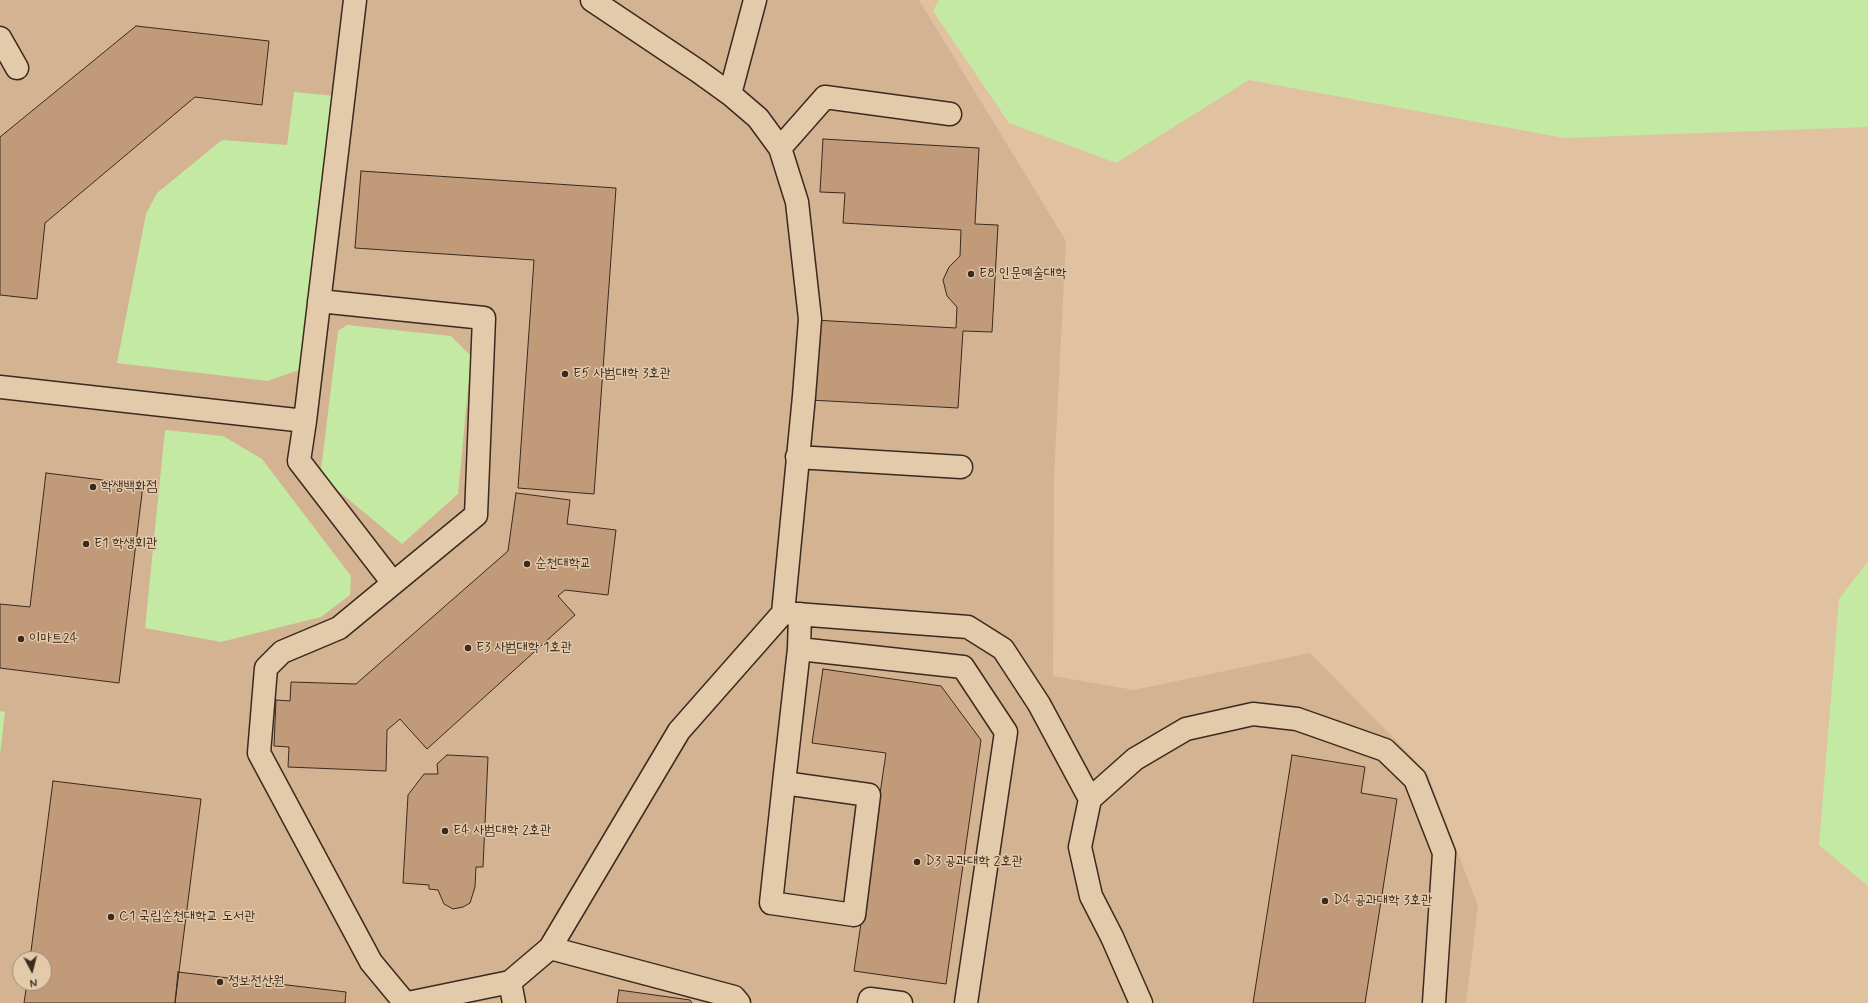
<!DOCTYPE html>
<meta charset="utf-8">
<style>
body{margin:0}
#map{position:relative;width:1868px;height:1003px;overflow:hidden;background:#e0c2a1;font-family:Mynerve,sans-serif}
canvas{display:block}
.north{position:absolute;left:12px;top:951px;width:40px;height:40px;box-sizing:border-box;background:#e2caab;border:1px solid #9f8a73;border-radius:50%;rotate:173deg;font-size:11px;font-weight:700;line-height:16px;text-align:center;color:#3b2a1e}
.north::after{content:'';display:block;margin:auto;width:14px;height:18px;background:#3b2a1e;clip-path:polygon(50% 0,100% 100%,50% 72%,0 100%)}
</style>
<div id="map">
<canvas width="1868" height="1003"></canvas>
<div class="north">N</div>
</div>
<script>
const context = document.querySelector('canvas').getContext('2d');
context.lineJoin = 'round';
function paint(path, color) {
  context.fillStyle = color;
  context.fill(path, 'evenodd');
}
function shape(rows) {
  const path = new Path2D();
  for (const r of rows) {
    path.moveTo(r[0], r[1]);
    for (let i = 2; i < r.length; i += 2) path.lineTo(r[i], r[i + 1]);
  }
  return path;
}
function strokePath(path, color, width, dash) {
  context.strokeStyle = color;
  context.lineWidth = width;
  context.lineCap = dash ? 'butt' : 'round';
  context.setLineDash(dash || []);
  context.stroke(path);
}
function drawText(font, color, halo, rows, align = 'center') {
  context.font = font + ' Mynerve,"Poor Story",sans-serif';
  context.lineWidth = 3;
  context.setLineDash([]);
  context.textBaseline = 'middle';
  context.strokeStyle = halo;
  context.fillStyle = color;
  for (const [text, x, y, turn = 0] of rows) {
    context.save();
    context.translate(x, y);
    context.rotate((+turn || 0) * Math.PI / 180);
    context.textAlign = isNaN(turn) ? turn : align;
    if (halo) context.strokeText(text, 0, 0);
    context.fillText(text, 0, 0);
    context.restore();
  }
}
const built = shape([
 [0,0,919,0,1066,241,1054,476,1053,676,1134,690,1310,653,1427,772,1478,906,1466,1003,0,1003],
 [20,959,44,959,44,983,20,983]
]);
const green = shape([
 [939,0,1868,0,1868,127,1564,138,1249,80,1116,163,1009,123,933,11],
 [294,92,335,96,299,370,267,381,117,363,146,214,157,193,222,140,287,145],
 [347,325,451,336,471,356,458,494,402,544,324,479,321,470,338,331],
 [165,430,223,436,262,459,351,576,350,595,321,617,221,642,145,628],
 [1868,561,1868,886,1819,845,1839,599],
 [0,711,5,712,0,755]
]);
const building = shape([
 [136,26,269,41,262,105,195,97,45,223,37,299,0,295,0,137,136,26],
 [823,139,979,148,975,224,998,225,992,332,963,331,958,408,810,400,814,320,956,328,957,307,947,296,943,280,949,267,960,256,961,230,843,223,845,193,820,192,823,139],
 [361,171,616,188,594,494,518,488,534,260,355,248,361,171],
 [46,473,143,485,119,683,0,668,0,604,30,607,46,473],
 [516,493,570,500,567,524,616,530,608,595,565,590,558,596,575,615,427,749,400,719,387,730,386,771,288,767,289,747,274,746,276,700,290,701,291,682,356,684,508,551,516,493],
 [823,669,941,686,981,740,946,984,854,971,886,753,812,743,823,669],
 [447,755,488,757,483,867,476,867,475,887,470,903,463,907,453,909,444,904,438,890,429,889,429,885,403,883,408,795,424,774,438,774,437,764,447,755],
 [1292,755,1365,767,1361,793,1397,799,1365,1003,1253,1003,1292,755],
 [53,781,201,799,175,1003,24,1003,27,983,44,983,44,959,30,959,53,781],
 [178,972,346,992,345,1003,175,1003,178,972],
 [619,990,690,1000,692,1003,617,1003,619,990]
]);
const minor = shape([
 [355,0,305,421,299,461,393,583],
 [0,38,17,68],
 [730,94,755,0],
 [780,148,825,97,950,114],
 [319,301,484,318,476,515,339,628,282,652,266,668,259,753,371,962,405,1003],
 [0,387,305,421],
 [797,457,961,467],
 [783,613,968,627,1003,649,1039,704,1090,799,1080,847,1091,896,1112,937,1141,1003],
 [800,614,799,649,963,667,1006,732,966,1003],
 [784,783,869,795,854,915,771,903,784,783,799,649],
 [1090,799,1135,759,1186,729,1253,714,1297,719,1385,750,1415,779,1444,853,1434,1003],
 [550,948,734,997,739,1003],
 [510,982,514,1003],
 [408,1003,510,982,550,948,679,731,783,613,804,396,810,319,797,202,780,148,758,118,730,94,698,71,592,0],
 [869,1003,870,999,901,1003]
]);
const markers = [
 [971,274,4,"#3b2a1e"],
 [565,374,4,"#3b2a1e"],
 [93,487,4,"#3b2a1e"],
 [86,544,4,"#3b2a1e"],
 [527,564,4,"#3b2a1e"],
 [21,639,4,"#3b2a1e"],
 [468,648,4,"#3b2a1e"],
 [445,831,4,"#3b2a1e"],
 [917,862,4,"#3b2a1e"],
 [1325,901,4,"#3b2a1e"],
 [111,917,4,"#3b2a1e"],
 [220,982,4,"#3b2a1e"]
];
const poiNames = [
 ["E8 인문예술대학",979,274],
 ["E5 사범대학 3호관",573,374],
 ["학생백화점",101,487],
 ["E1 학생회관",94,544],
 ["순천대학교",535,564],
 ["이마트24",29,639],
 ["E3 사범대학 1호관",476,648],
 ["E4 사범대학 2호관",453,831],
 ["D3 공과대학 2호관",925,862],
 ["D4 공과대학 3호관",1333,901],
 ["C1 국립순천대학교 도서관",119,917],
 ["정보전산원",228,982]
];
paint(built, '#d4b393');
paint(green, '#c4e9a3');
paint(building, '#c19a7a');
strokePath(building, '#3b2a1e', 1);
strokePath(minor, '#3b2a1e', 25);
strokePath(minor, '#e2caab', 22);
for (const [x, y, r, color] of markers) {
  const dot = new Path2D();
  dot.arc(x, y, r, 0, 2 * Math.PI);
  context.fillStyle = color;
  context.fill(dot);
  strokePath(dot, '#e2caab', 1.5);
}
drawText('14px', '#3b2a1e', '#e2caab', poiNames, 'left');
</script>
